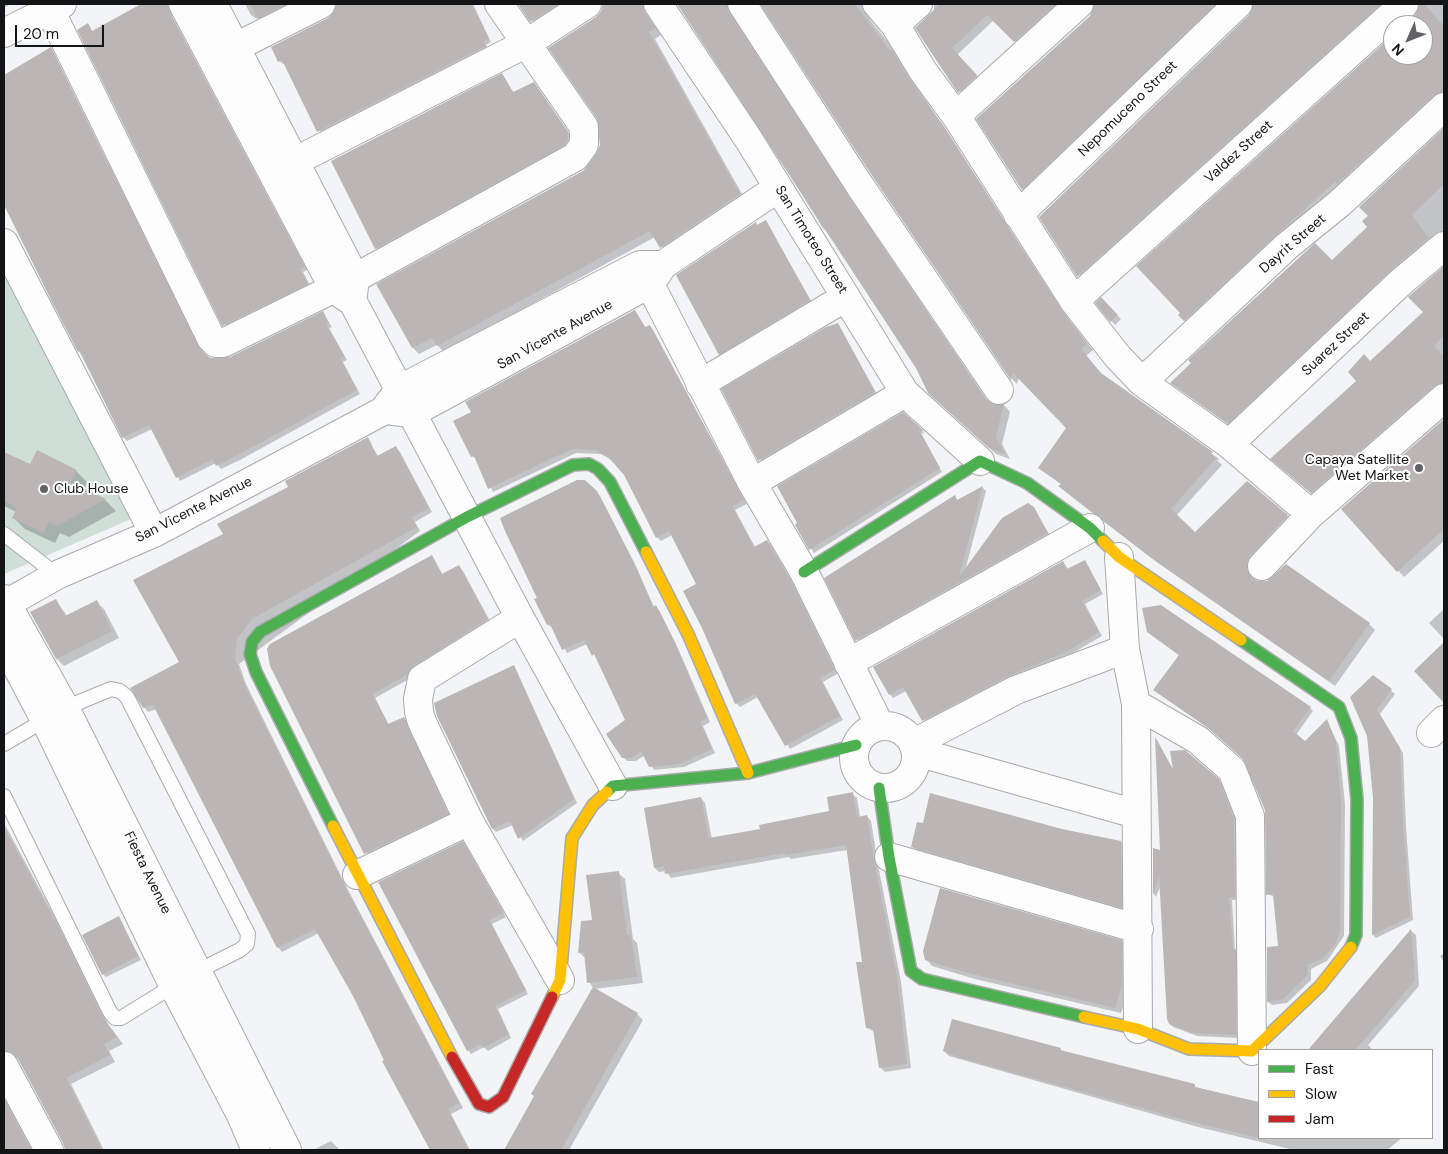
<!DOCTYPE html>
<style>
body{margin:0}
#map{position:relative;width:1448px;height:1154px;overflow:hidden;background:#f2f4f6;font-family:"DM Sans",sans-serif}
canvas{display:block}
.frame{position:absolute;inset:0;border:5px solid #131415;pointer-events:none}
.legend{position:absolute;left:1258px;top:1049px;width:175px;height:90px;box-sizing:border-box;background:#fff;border:1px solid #a1a1a1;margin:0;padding:6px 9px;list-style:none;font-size:15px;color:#131415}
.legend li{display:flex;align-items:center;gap:10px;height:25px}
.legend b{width:25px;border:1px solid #a1a1a1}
.north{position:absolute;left:1383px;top:15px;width:50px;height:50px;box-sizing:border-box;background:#fff;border:1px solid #a1a1a1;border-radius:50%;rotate:226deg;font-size:14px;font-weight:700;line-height:20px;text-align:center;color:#131415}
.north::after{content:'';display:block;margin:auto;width:18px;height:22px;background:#616264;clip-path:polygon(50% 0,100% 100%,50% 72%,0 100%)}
.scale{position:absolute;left:15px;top:25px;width:89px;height:22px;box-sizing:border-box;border:2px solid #131415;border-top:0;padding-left:6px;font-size:15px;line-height:18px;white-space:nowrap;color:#131415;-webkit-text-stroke:4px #fff;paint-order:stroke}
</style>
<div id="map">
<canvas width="1448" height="1154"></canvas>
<div class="frame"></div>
<ul class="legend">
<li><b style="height:6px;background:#4caf50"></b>Fast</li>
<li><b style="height:6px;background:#ffc107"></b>Slow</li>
<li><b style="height:6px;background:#c62828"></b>Jam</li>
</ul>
<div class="north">N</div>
<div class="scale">20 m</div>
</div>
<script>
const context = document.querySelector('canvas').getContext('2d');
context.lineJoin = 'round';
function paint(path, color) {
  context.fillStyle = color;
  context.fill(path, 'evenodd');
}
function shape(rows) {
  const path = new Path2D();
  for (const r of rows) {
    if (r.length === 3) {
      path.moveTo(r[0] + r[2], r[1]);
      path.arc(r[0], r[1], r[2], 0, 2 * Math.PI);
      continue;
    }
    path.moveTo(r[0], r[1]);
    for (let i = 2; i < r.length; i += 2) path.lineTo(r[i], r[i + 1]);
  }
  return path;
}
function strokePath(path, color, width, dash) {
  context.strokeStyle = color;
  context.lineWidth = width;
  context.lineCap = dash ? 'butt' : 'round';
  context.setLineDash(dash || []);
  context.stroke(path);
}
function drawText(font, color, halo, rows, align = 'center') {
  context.font = font + ' "DM Sans",sans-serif';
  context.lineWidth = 4;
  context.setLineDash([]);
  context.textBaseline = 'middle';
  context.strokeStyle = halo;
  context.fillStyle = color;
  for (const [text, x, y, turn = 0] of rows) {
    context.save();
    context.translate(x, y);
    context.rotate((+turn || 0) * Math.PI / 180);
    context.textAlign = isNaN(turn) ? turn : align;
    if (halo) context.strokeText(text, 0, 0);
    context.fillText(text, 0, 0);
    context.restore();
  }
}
const green = shape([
 [4,266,138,516,4,574]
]);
const shadow = shape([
 [4,4,11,4,4,8],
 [150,4,171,4,172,16,307,270,303,272,311,287,227,329,88,25,93,32,126,14],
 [245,4,297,4,262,21,258,17,255,18,251,15],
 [337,4,473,4,491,42,486,45,489,50,322,135,285,63,283,64,279,61,335,13],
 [521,4,574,4,538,28],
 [604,4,650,4,648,13,651,20,661,35,655,39,746,201,667,254,655,237,444,352,437,345,419,354,413,348,378,285,583,172,598,155,601,146,597,18,602,11],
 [678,4,734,4,732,11,735,20,853,202,990,404,1004,405,1010,412,1002,444,1010,459,996,454,936,399,829,233,822,227,763,131],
 [762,4,869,4,867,14,871,21,888,42,1067,317,1093,350,1086,356,1103,376,1219,459,1217,460,1222,465,1176,516,1195,534,1249,483,1294,522,1253,569,1255,580,1369,624,1375,630,1335,686,1158,563,1066,492,1062,485,1039,467,1068,428,1019,378,1017,384,1012,379,874,177],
 [934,4,1069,4,1021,47,994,20,957,55,983,82,965,98,917,28,934,10],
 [1095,4,1228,4,1029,195,1023,189],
 [1254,4,1388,4,1084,282,1040,217,1250,16],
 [1422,4,1444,4,1444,99,1191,327,1179,315,1393,37,1393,55,1423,55,1423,25,1406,25,1416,16],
 [50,48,205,355,215,360,230,358,323,313,332,327,329,328,347,360,343,362,360,394,240,460,221,469,216,463,180,481,152,429,127,441,123,437,4,204,4,73,7,75],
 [502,75,514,93,537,87,572,137,572,144,380,252,376,248],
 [1444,130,1444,238,1235,429,1172,383,1332,262,1369,227,1370,216,1361,207],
 [766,222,813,304,723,357,720,354],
 [1444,268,1444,390,1318,499,1278,465,1357,381,1370,362,1424,312,1410,297],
 [1101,299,1121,319,1115,325,1097,303],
 [634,311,646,328,649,326,653,330,747,504,735,510,755,547,767,541,771,545,794,585,837,672,837,674,823,682,843,720,790,749,758,697,740,707,736,703,698,585,672,535,661,541,657,537,625,474,613,461,601,454,576,453,493,492,477,459,472,456,472,413],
 [838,324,878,396,763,464,723,390],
 [903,414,925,434,921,433,942,472,814,553,796,525],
 [1444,420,1444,541,1404,577,1342,509],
 [367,439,378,456,395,447,400,452,432,512,415,522,420,531,239,664,246,684,347,888,463,1108,451,1114,470,1150,434,1150,399,1092,354,995,319,933,282,952,278,947,157,709,148,712,144,707,181,663,224,535,290,488],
 [4,453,30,466,76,471,87,482,84,490,105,500,116,511,69,537,60,533,55,543,25,529,14,518,16,512,4,506],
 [588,483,600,496,636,566,654,607,659,610,677,646,710,722,703,726,715,753,684,767,654,770,645,755,636,761,627,761,623,757,627,721,597,658,587,644,567,653,553,628,548,625,536,599],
 [983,488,986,491,965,571,1033,508,1051,537,860,644,826,578,955,497,958,501],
 [431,556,443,575,459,567,463,571,491,623,411,678,375,698,389,725,404,718,408,722,451,818,369,857,272,666],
 [1084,561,1103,594,1085,604,1102,636,1071,654,1013,679,926,724,906,691,893,698,890,694,1063,562,1068,569],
 [56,601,68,617,96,602,104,609,119,638,64,666,57,659],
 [1444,609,1444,639,1429,623],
 [1148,632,1310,708,1313,711,1296,735,1305,743,1327,721,1339,746,1345,804,1344,936,1327,961,1311,969,1311,980,1287,1003,1272,1005,1268,1002,1268,948,1279,947,1275,897,1268,894,1266,810,1244,759,1180,656],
 [1444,644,1444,701,1416,671],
 [514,666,577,803,523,841,513,825,496,832,493,829,438,716],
 [1373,676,1395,694,1380,714,1403,753,1406,827,1413,920,1376,938,1373,935],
 [1157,740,1174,771,1218,780,1222,784,1237,823,1238,900,1232,900,1235,950,1238,953,1239,1038,1197,1036,1173,1027,1170,1024,1161,884,1156,897,1154,894,1154,850,1161,852],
 [852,794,857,798,860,817,867,816,871,821,878,865,901,982,911,1068,885,1072,880,1067,875,1032,867,1028,863,963,847,850,791,859,789,857,671,878,666,871,659,872,655,868,701,798,705,803,712,839,762,830,831,812],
 [4,823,69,943,108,1024,123,1044,109,1051,115,1062,71,1084,104,1150,66,1150,64,1143,19,1059,12,1056,4,1058],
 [1062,830,1121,842,1124,846,1125,910,916,850,913,847],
 [466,846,506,917,492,924,528,994,498,1009,511,1038,488,1051,484,1047,471,1054,468,1050],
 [618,873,625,879,633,939,637,943,643,983,594,989,589,982,586,959,579,952],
 [119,918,141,960,106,977,103,974],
 [1411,931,1416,935,1419,986,1368,1045,1373,1050,1310,1050],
 [1121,941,1127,948,1128,992,1121,1013,975,979,932,966,926,959],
 [1444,953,1444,962,1440,956],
 [637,1014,643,1020,569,1150,507,1150],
 [1060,1049,1064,1052,1259,1104,1259,1138,1402,1138,1387,1150,1294,1150,1198,1127,949,1056,944,1051],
 [4,1095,33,1150,4,1150],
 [331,1141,340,1150,313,1150]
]);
const building = shape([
 [141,4,167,4,169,11,305,267,300,269,308,284,222,326,77,30,88,23,92,31],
 [250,4,287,4,257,19],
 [336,4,472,4,489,39,484,41,486,46,317,132,282,60,278,62,271,47,328,18,334,12],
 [518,4,559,4,530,22],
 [603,4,643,4,645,13,656,28,649,32,740,194,660,248,650,231,437,346,432,338,412,348,376,284,583,171,596,154,600,145,597,119,548,48,596,17,601,11],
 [677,4,727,4,729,12,847,194,986,399,993,404,1004,404,996,437,1005,454,989,448,928,393,916,368],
 [760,4,855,4,890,51,892,50,910,80,943,125,1061,309,1087,343,1081,349,1101,373,1213,452,1211,454,1216,458,1171,509,1195,532,1247,481,1288,515,1250,556,1247,562,1247,570,1251,577,1258,581,1267,581,1286,564,1370,623,1329,681,1150,557,1058,486,1061,484,1038,468,1066,428,1013,373,1011,380,873,177],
 [940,4,1056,4,1014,42,987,15,952,48,977,75,958,93,915,28],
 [1094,4,1216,4,1022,190,976,119,1090,16],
 [1253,4,1381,4,1077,277,1039,217,1249,15],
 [1419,4,1424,4,1444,26,1444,92,1433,96,1337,184,1335,182,1276,235,1184,321,1178,315,1180,313,1136,266,1393,35,1393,55,1423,55,1423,25,1404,25,1415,15],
 [51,47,200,349,210,358,230,357,323,311,329,323,326,324,344,356,340,358,357,390,236,456,216,466,213,459,176,478,149,425,122,438,80,351,78,352,52,302,4,205,4,75],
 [502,73,513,92,534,82,568,132,568,140,565,145,375,249,331,161],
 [1444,128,1444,184,1412,215,1429,238,1390,271,1228,424,1170,383,1191,363,1188,360,1315,243,1332,260,1367,227,1362,221,1368,216,1359,207],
 [766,220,810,300,719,355,676,275,756,222,757,225],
 [1444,266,1444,335,1434,346,1444,357,1444,383,1434,386,1311,493,1270,459,1356,381,1348,372,1364,354,1370,361,1423,312,1408,297],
 [1101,297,1118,315,1110,322,1095,303],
 [635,310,645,327,650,325,744,500,732,506,754,547,767,540,790,579,833,667,834,670,820,678,840,716,785,746,755,694,735,704,702,628,683,591,696,584,669,531,656,538,624,475,609,458,596,450,572,449,488,489,474,456,471,457,453,421,471,412,465,402],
 [838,323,875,392,758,461,721,389,826,327],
 [903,412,925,432,919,430,940,468,809,550,795,525,797,523,777,486],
 [1444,419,1444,529,1397,572,1341,509],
 [368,437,377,456,396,446,429,508,412,517,417,527,252,619,237,639,235,658,242,679,343,882,459,1103,448,1109,468,1150,430,1150,382,1061,384,1060,353,996,315,929,277,948,153,705,143,708,130,688,179,662,133,580,223,534,217,524,288,487,285,481],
 [37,450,77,470,71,482,106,499,57,526,49,522,44,533,12,518,17,508,4,501,4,452,30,464],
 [577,480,585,480,597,491,633,561,653,607,656,605,674,641,707,718,700,722,712,749,680,764,649,767,641,751,632,758,622,758,606,734,625,720,594,654,592,656,584,640,562,650,550,624,547,625,534,599,537,598,505,531,500,518],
 [983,486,959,577,1002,518,1028,503,1034,507,1048,533,855,641,824,578,955,495,957,500],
 [432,555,442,574,459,565,488,619,414,666,407,675,373,694,388,724,404,717,448,814,364,854,270,666,267,649,270,644],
 [1085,560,1101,590,1082,601,1099,632,1068,651,1009,676,922,721,903,687,889,695,873,667,1063,561,1067,569],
 [56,599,65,616,97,600,112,631,56,659,30,612],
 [1161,605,1311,707,1293,731,1305,741,1327,719,1336,742,1341,800,1340,932,1335,945,1323,958,1308,965,1307,976,1283,999,1267,1002,1267,947,1278,946,1273,894,1266,895,1265,810,1243,759,1208,728,1153,690,1179,655,1147,632,1142,608],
 [1444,642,1444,703,1414,671],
 [514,665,574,799,518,839,510,821,492,829,437,716,434,703],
 [1373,675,1392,689,1377,710,1400,748,1403,822,1410,917,1372,935,1373,798,1367,736,1350,697],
 [1155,737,1173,770,1170,751,1185,750,1219,779,1234,819,1235,897,1229,897,1233,949,1236,949,1236,1035,1192,1033,1169,1024,1167,1019,1159,876,1153,895,1153,848,1160,850],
 [853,792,857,817,867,815,874,860,897,976,907,1064,879,1068,873,1030,872,1028,866,1028,856,962,862,962,846,845,785,855,785,853,665,874,664,866,654,868,644,808,701,797,709,838,760,829,759,825,829,811,827,797],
 [930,793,1062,829,1121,841,1122,908,911,847,917,822,923,823],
 [4,827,63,935,102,1016,117,1037,104,1044,110,1055,66,1078,102,1150,65,1150,63,1143,18,1059,12,1053,4,1050],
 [463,841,504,913,489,920,526,990,495,1006,509,1034,483,1048,481,1044,467,1051,378,882],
 [619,871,627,935,631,935,637,977,587,983,584,952,578,953,581,921,592,920,586,875],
 [940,888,1122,940,1122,985,1115,1008,968,973,925,960,923,951],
 [119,916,138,956,102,975,82,935],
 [1411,929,1415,980,1379,1023,1355,1050,1308,1050],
 [593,987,638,1013,561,1150,504,1150,534,1096,531,1094],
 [952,1019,1061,1048,1060,1050,1195,1084,1195,1087,1259,1102,1259,1138,1192,1122,960,1058,943,1051],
 [4,1099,31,1150,4,1150]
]);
const lane = shape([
 [4,534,57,575],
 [4,744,65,708,111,689,120,691,127,697,248,934,247,944,240,950,196,972,121,1018,115,1018,110,1012,4,796]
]);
const street = shape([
 [183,4,334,289,353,302,520,618,613,786],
 [213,4,355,278,353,295],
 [658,4,749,140,905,393,980,461],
 [742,4,860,186,999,390],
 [877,4,895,25,923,71,956,116,1074,301,1118,357,1142,382,1229,444,1311,514],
 [50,10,211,338,216,343,223,343,355,278,575,157,584,145,584,127,499,4],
 [895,25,918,4],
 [4,33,62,4],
 [220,55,321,4],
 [956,116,1079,4],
 [274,172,527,43,587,4],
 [1018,215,1238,4],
 [4,243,154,533],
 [640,265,752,483,804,572,880,726],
 [1074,301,1404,4],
 [1142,382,1287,246,1340,203,1444,107],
 [700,384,846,297],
 [393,411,412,413,651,283,663,265,778,188],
 [1229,444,1401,282,1444,246],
 [752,483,905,393],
 [1119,557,1125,649,1136,704,1138,1029],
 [1262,566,1311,514,1444,398],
 [4,599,65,708,287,1150],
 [4,605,57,575,154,533,383,411,400,389,640,265,663,265],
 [520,618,422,679,418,699,419,712,422,722,469,821,560,980],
 [4,642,45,720,174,987,241,1115,256,1150],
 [848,663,1090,528],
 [1136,704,1198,740,1232,770,1250,816,1252,1051],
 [885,757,31],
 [1431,733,1444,720],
 [914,743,1016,690,1125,649],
 [917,752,1136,814],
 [889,857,1139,929],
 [357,875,469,821],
 [4,1066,49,1150]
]);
const fast = shape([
 [804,572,980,461,1027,483,1090,528,1103,541],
 [1241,640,1339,707,1351,738,1357,799,1356,935,1351,947],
 [879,788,889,857,911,971,922,979,1084,1017],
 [607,792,613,786,748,773,856,745],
 [333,826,256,672,250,654,252,642,260,632,467,517,573,465,589,464,598,469,610,482,646,552]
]);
const slow = shape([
 [1103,541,1119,557,1241,640],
 [646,552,688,634,748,773],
 [333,826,452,1057],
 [552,997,560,980,572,838,593,805,607,792],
 [1084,1017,1138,1029,1189,1049,1252,1051,1320,986,1351,947]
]);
const jam = shape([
 [452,1057,479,1104,489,1107,503,1097,552,997]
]);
const markers = [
 [1419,468,5,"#616264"],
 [44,489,5,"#616264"]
];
const streetNames = [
 ["Nepomuceno Street",1128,109,-44],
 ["Valdez Street",1239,152,-42],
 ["San Timoteo Street",811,240,58],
 ["Dayrit Street",1293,244,-41],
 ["San Vicente Avenue",555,335,-29],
 ["Suarez Street",1336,344,-43],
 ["San Vicente Avenue",194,510,-27],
 ["Fiesta Avenue",147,873,64]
];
const poiNames = [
 ["Capaya Satellite",1409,460],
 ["Wet Market",1409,476],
 ["Club House",54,489,"left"]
];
paint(green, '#cfded7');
paint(shadow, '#0003');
paint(building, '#bcb5b5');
strokePath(lane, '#a9aaab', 16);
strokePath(street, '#a9aaab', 30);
strokePath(fast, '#a9aaab', 14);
strokePath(slow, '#a9aaab', 14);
strokePath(jam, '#a9aaab', 14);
strokePath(lane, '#fdfdfe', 14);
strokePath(street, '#fdfdfe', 28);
strokePath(fast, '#4caf50', 11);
strokePath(slow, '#ffc107', 11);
strokePath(jam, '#c62828', 11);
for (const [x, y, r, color] of markers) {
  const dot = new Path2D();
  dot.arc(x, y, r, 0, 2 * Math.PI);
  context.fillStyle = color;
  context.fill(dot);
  strokePath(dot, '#fff', 2);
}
drawText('14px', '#131415', '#fff', streetNames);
drawText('14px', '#131415', '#fff', poiNames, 'right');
</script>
